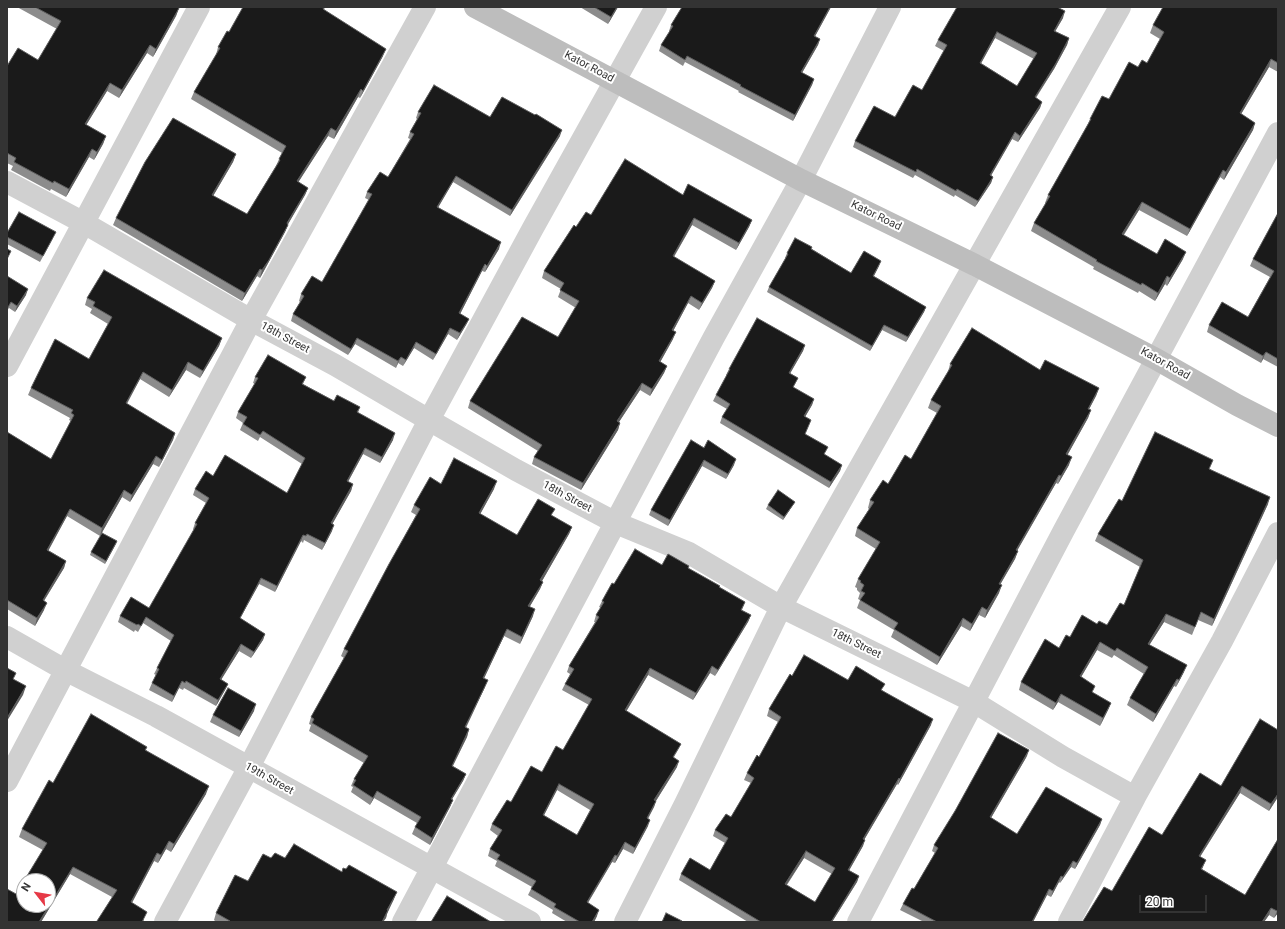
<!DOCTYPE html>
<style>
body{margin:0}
#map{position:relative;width:1285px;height:929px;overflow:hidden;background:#fff;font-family:Roboto,sans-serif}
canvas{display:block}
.frame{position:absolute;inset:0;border:8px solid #333;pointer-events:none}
.north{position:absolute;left:16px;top:873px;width:40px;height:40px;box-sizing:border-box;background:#fff;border:1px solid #adadad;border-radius:50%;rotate:301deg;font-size:11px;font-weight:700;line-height:16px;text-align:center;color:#333}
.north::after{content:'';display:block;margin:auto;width:14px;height:18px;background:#e63946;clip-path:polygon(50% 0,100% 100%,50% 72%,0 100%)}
.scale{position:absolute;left:1139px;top:895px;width:68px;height:18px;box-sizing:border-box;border:2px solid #333;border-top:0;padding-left:5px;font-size:12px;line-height:14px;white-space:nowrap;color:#333;-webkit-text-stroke:3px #fff;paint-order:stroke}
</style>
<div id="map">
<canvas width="1285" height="929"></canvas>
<div class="frame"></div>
<div class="north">N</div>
<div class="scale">20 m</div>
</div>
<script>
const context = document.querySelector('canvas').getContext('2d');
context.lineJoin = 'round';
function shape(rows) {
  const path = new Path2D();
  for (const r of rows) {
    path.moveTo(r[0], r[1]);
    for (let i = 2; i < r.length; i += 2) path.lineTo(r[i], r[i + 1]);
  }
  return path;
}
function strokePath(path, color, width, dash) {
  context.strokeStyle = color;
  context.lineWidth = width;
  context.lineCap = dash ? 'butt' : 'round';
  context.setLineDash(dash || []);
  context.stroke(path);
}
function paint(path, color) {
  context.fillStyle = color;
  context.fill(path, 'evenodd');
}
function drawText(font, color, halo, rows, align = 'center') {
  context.font = font + ' Roboto,sans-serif';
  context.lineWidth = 4;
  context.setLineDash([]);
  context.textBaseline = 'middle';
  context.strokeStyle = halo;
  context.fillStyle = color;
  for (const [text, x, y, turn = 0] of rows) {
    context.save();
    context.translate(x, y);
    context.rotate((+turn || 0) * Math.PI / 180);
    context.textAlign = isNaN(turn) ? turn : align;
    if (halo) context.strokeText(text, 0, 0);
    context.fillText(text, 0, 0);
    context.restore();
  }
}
const street = shape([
 [7,182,84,223,251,320,335,365,429,420,516,470,616,523,689,553,781,607,974,702,1063,757,1135,797],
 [7,366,199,7],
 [7,637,65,670,156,716,530,922],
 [7,781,251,320,425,7],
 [165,922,249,767,429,420,533,228,656,7],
 [403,922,714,337,801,180,890,7],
 [625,922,685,804,781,607,1120,7],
 [858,922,1064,530,1278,133],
 [1069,922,1135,797,1222,641,1278,533]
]);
const secondary = shape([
 [475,7,801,180,975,265,1156,359,1237,405,1278,426]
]);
const wall = shape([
 [17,7,177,7,179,8,176,16,153,57,147,53,119,98,107,91,86,125,106,136,103,144,94,160,89,157,66,197,51,189,50,191,11,170,13,166,7,163,7,66,38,60,57,29],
 [325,7,324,10,383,56,360,98,358,97,334,139,328,136,298,182,308,188,305,195,288,224,285,232,266,267,260,278,257,276,242,301,113,225,116,218,236,154,233,162,213,196,247,214,276,166,279,159,282,153,191,99,194,92,216,55,218,47,229,32],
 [580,7,618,7,608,24],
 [682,7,831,7,815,36,820,39,818,45,802,73,814,79,812,85,793,121,738,92,739,91,685,62,683,66,659,51,661,45,670,32,669,31,671,25],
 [1278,7,1278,72,1269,67,1241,114,1255,123,1253,130,1224,180,1220,177,1187,236,1139,210,1124,235,1157,254,1183,259,1167,286,1165,284,1155,301,1139,291,1138,293,1093,269,1094,267,1031,231,1034,223,1046,203,1045,203,1048,195,1087,126,1090,119,1109,99,1138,67,1147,63,1160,39,1150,33,1153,25],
 [1063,18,1055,31,1069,38,1067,45,1054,69,1036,98,1042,102,1040,108,1018,142,1012,139,991,175,993,177,991,183,975,207,955,195,954,197,915,175,913,178,853,147,855,141,895,117,922,90,944,51,935,46,938,40],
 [995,38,1034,59,1017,86,981,63],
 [418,112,490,117,560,136,510,216,453,182,438,207,499,249,485,272,482,271,460,314,469,319,466,325,457,340,448,334,433,360,414,348,403,366,398,363,396,368,355,344,348,355,291,321,293,314,300,302,299,301,301,294,322,282,369,200,365,198,367,192,388,177,410,139,408,138,410,132,417,119,416,118],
 [683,195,752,220,749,227,736,250,692,225,674,257,715,281,712,288,699,310,688,303,673,331,673,339,660,362,667,366,664,373,650,396,640,390,619,422,620,423,618,430,581,490,532,464,534,457,538,451,468,408,470,401,558,337,576,308,558,297,561,289,542,278,544,271,576,227,591,215],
 [1278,213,1278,367,1263,359,1261,363,1207,332,1209,325,1248,317,1270,277,1250,266,1253,259],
 [7,233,53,238,40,262,7,244],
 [812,249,851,273,879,266,874,276,926,307,924,312,906,342,882,330,870,351,767,292,769,287,786,258,785,258,787,253],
 [7,276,26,295,15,312,9,308,7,311],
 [87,298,222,338,219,346,200,378,186,370,169,397,140,379,127,404,175,433,173,440,159,467,153,464,130,502,122,497,100,536,67,516,48,550,66,561,64,568,44,601,44,610,35,626,7,609,7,432,51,459,71,421,69,420,70,418,28,395,31,388,89,359,108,324,90,313,92,309,85,305],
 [805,345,803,351,790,373,798,378,793,388,814,399,812,405,805,417,805,434,825,455,842,465,840,471,829,488,720,423,722,417,727,409,713,401,716,395,727,375,726,375,729,369],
 [950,364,1040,370,1099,388,1096,396,1089,409,1091,410,1088,418,1068,454,1069,465,1058,484,1056,483,1017,550,1018,551,1015,559,1000,584,999,593,985,618,979,615,970,631,961,626,937,665,891,637,894,630,857,608,860,600,858,599,860,593,857,590,857,588,855,587,858,579,876,549,855,536,857,528,869,509,868,508,870,500,888,484,911,459,937,413,928,408,931,400,948,372],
 [255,377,306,377,303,384,334,401,360,407,358,413,393,440,380,463,363,454,348,482,353,484,351,491,332,524,332,531,322,550,304,540,303,543,301,541,275,592,259,584,240,618,265,634,263,640,251,658,239,651,221,679,228,684,225,690,216,706,184,688,183,690,179,688,172,702,149,690,152,683,156,675,154,674,157,668,171,641,143,623,138,632,135,630,134,632,118,622,120,616,149,608,194,530,193,529,195,523,206,503,193,495,195,489,213,476,287,493,302,464,260,437,258,441,240,430,243,423,236,418,238,412,255,384,253,383],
 [691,440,734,465,726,479,702,466,668,526,649,515,651,510],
 [1210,469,1268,504,1212,626,1198,620,1192,635,1164,622,1149,645,1184,672,1176,687,1174,686,1153,722,1127,705,1130,698,1144,674,1114,655,1112,658,1097,650,1081,677,1093,693,1111,703,1108,710,1100,726,1058,702,1053,710,1019,690,1021,682,1059,648,1070,637,1097,624,1107,625,1124,605,1140,567,1095,541,1098,534],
 [441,484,494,489,480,514,517,535,552,516,572,527,569,534,542,581,543,582,540,589,530,606,533,616,520,644,504,636,484,678,485,687,466,728,469,729,467,737,453,766,466,774,463,781,452,799,453,800,450,807,430,845,412,834,415,827,417,823,374,798,370,805,351,792,353,787,351,786,354,779,364,763,309,731,311,725,309,724,311,717,344,658,341,656,344,649,416,515,411,512,414,505],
 [795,502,783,520,766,509,768,505],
 [117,541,105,564,90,555,91,552],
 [662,565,688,569,745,602,742,610,751,615,748,622,715,676,710,673,693,700,648,675,626,711,681,744,678,750,674,757,677,767,656,801,654,807,648,819,648,826,633,854,623,849,615,863,612,862,588,903,597,916,594,922,567,922,552,913,553,910,528,895,532,887,495,866,497,861,488,856,490,849,498,836,490,830,492,824,511,802,542,772,563,750,589,705,562,690,570,674,567,672,569,666,595,622,594,622,596,615,601,608,599,607,602,601,614,584],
 [557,790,590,810,577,835,544,815],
 [792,676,848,680,882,690,931,725,898,785,897,784,864,840,863,846,849,870,859,876,857,882,832,922,748,922,679,880,681,874,710,870,725,843,713,836,715,830,731,817,751,783,744,780,747,773,759,757,778,722,767,716,769,709],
 [804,858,832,874,815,902,787,885],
 [254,711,239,737,210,722,213,715],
 [1278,730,1278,797,1269,811,1240,793,1200,857,1203,867,1202,869,1245,895,1278,839,1278,913,1274,918,1269,915,1264,922,1083,922,1104,887,1112,891,1162,835,1221,786],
 [147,747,146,750,206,794,171,852,166,849,158,863,154,861,132,903,144,920,143,922,97,922,112,897,70,874,41,922,7,922,43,850,19,837,22,829,53,783],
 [1027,756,991,818,1017,834,1102,819,1100,825,1075,869,1071,867,1060,883,1059,882,1051,897,1047,895,1033,922,924,922,900,910,903,904,914,889,935,853,932,851,934,845],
 [271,858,285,858,342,872,394,899,388,910,386,918,383,922,216,922,214,920,216,913]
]);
const shadedWall = shape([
 [617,7,618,7,608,24,611,17],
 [830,7,831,7,812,42,814,36],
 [179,8,176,16,153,57,156,49],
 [1065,11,1063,18,1052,37,1054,31],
 [997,32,995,38,978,69,980,63],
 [1069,38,1067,45,1054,69,1032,103,1035,97],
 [820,39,818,45,799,78,801,72],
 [150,45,147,53,119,98,122,90],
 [386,49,383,56,360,98,363,91],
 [1271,59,1269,67,1237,121,1240,113],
 [814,79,812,85,793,121,795,115],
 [110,83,107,91,82,132,85,124],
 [361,89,358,97,334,139,336,131],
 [1042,102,1040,108,1018,142,1020,136],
 [1255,123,1253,130,1224,180,1226,172],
 [331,128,328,136,294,189,297,181],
 [562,130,560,136,510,216,512,210],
 [1015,132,1012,139,988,181,990,175],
 [106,136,103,144,94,160,97,152],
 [92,149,89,157,66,197,69,189],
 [236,154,233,162,209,203,212,195],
 [1223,170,1220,177,1187,236,1190,229],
 [456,176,453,182,435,213,437,207],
 [993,177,991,183,975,207,978,201],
 [308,188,305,195,284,231,287,223],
 [1142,202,1139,210,1119,242,1122,234],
 [694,218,692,225,670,263,673,256],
 [752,220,749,227,736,250,739,243],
 [288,225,285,232,260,278,262,270],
 [501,242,499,249,485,272,487,266],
 [1186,252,1183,259,1167,286,1170,278],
 [881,261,879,266,871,281,873,276],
 [485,264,482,271,457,320,459,313],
 [260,269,257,276,242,301,245,293],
 [1167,276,1165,284,1155,301,1158,293],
 [715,281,712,288,699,310,702,303],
 [28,289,26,295,15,312,17,306],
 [691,296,688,303,670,337,672,330],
 [926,307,924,312,906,342,908,337],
 [469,319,466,325,457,340,460,333],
 [884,325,882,330,870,351,872,346],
 [450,328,448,334,433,360,436,354],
 [676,332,673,339,657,368,659,361],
 [222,338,219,346,200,378,203,371],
 [357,338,355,344,348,355,351,349],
 [416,342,414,348,403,366,406,360],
 [805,345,803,351,787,379,789,373],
 [1266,352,1263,359,1261,363,1263,356],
 [401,357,398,363,396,368,398,361],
 [188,362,186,370,169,397,172,390],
 [667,366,664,373,650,396,652,389],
 [143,372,140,379,123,410,126,403],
 [642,383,640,390,615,428,617,421],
 [1099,388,1096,396,1085,417,1088,409],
 [814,399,812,405,802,422,804,416],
 [1091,410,1088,418,1064,461,1066,454],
 [620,423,618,430,581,490,583,483],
 [175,433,173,440,159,467,162,460],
 [395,433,393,440,380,463,382,457],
 [365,448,363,454,345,487,347,481],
 [156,456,153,464,130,502,132,495],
 [1072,457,1069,465,1058,484,1061,476],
 [736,459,734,465,726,479,728,474],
 [704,460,702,466,668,526,670,520],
 [842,465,840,471,829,488,831,482],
 [1059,475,1056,483,1013,558,1016,550],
 [497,481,494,489,477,520,479,513],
 [353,484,351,491,329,530,331,523],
 [124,490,122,497,100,536,102,528],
 [1270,497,1268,504,1212,626,1214,619],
 [795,502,783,520,784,517],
 [70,509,67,516,45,557,47,550],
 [334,525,332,531,322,550,325,543],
 [572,527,569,534,538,588,540,580],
 [303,535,301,541,275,592,277,586],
 [117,541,116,544,105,564,106,561],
 [1018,551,1015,559,996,592,999,584],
 [66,561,64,568,40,607,43,600],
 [261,578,259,584,237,624,240,618],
 [543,582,540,589,526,613,528,606],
 [1002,585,999,593,985,618,987,610],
 [47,603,44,610,35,626,37,618],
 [982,607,979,615,970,631,972,624],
 [535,609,533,616,520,644,522,637],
 [1166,614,1164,622,1145,652,1148,644],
 [751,615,748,622,715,676,718,670],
 [963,618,961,626,937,665,940,657],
 [507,629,504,636,481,685,483,678],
 [265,634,263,640,251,658,254,652],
 [1100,642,1097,650,1077,684,1080,676],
 [241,644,239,651,218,685,220,679],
 [1187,665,1184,672,1176,687,1179,680],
 [712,666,710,673,693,700,696,693],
 [650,668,648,675,623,717,625,710],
 [1177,679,1174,686,1153,722,1156,714],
 [488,680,485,687,462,735,465,727],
 [182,681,179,688,172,702,174,696],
 [228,684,225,690,216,706,218,700],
 [26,686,23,695,7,721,7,718],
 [1061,694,1058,702,1053,710,1056,703],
 [1111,703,1108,710,1100,726,1103,718],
 [256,704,254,711,239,737,241,731],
 [933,719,931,725,898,785,900,779],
 [469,729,467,737,449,773,452,766],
 [1029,750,1027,756,988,823,990,817],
 [679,761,677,767,652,807,654,800],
 [466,774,463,781,448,806,451,799],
 [899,778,897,784,861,845,863,839],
 [559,784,557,790,541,821,543,815],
 [209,786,206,794,171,852,174,844],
 [1242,786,1240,793,1196,863,1199,856],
 [377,791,374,798,370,805,373,798],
 [1278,794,1278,797,1269,811,1271,804],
 [453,800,450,807,430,845,432,838],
 [656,801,654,807,644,825,647,818],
 [1102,819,1100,825,1075,869,1077,863],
 [650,820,648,826,633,854,635,848],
 [865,840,863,846,846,876,848,870],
 [169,841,166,849,158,863,161,855],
 [625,842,623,849,615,863,617,856],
 [806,851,804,858,783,890,785,884],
 [157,853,154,861,128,910,131,902],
 [615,855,612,862,584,909,587,902],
 [1206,860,1203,867,1198,876,1201,869],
 [1073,861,1071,867,1060,883,1063,877],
 [73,867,70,874,41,922,39,922],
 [859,876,857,882,832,922,831,922],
 [1061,876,1059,882,1051,897,1053,891],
 [1049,889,1047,895,1033,922,1032,922],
 [397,892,394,899,387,914,388,910,386,918,383,922,382,922,387,910],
 [1271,908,1269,915,1264,922,1262,922],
 [599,910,597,916,594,922,592,922],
 [1278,910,1278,913,1274,918,1277,911]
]);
const building = shape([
 [35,7,177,7,179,8,156,49,150,45,122,90,110,83,85,124,106,136,97,152,92,149,69,189,54,181,53,183,14,162,16,158,7,153,7,66,18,48,38,60,61,21,35,7],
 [243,7,324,7,323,9,386,49,363,91,361,89,336,131,331,128,297,181,308,188,287,223,288,225,269,260,262,270,260,269,245,293,116,218,145,162,173,118,236,154,212,195,247,214,280,160,279,159,286,146,194,92,220,48,218,47,227,31,229,32,243,7],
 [594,7,617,7,611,17,594,7],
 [682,7,830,7,814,36,820,39,801,72,814,79,795,115,740,86,741,85,687,56,685,60,661,45,673,26,671,25,682,7],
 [957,7,1057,7,1065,11,1054,31,1069,38,1056,63,1035,97,1042,102,1020,136,1015,132,990,175,993,177,978,201,957,189,956,191,917,169,916,172,855,141,874,106,895,117,913,85,922,90,947,45,938,40,957,7],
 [997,32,1037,53,1017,86,980,63,997,32],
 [1163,7,1278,7,1278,63,1271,59,1240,113,1255,123,1226,172,1223,170,1190,229,1142,202,1122,234,1157,254,1165,239,1186,252,1170,278,1167,276,1158,293,1142,283,1141,285,1096,261,1097,260,1034,223,1050,196,1048,195,1091,119,1090,119,1102,96,1109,99,1129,62,1138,67,1142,60,1147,63,1164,32,1153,25,1163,7],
 [434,85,490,117,502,97,535,115,536,114,562,130,512,210,456,176,437,207,501,242,487,266,485,264,459,313,469,319,460,333,450,328,436,354,416,342,406,360,401,357,398,361,357,338,351,349,293,314,304,296,301,294,312,276,322,282,372,194,367,192,380,172,388,177,414,134,410,132,421,113,418,112,434,85],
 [625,159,683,195,688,184,752,220,739,243,694,218,673,256,715,281,702,303,691,296,672,330,676,332,659,361,667,366,652,389,642,383,617,421,620,423,583,483,534,457,542,445,470,401,522,317,558,337,579,301,560,290,564,283,544,271,574,225,576,227,586,212,591,215,625,159],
 [19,212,56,232,43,256,7,237,7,233,19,212],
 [1278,213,1278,359,1266,352,1263,356,1209,325,1222,302,1248,317,1274,271,1253,259,1278,213],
 [795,238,812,247,811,249,851,273,864,251,881,261,873,276,926,307,908,337,884,325,872,346,769,287,788,254,787,253,795,238],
 [7,249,11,251,7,259,7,249],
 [104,270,222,338,203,371,188,362,172,390,143,372,126,403,175,433,162,460,156,456,132,495,124,490,102,528,70,509,47,550,66,561,43,600,47,603,37,618,7,600,7,432,51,459,74,415,71,413,73,410,31,388,55,339,89,359,112,317,93,306,95,302,87,298,104,270],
 [7,276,28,289,17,306,11,302,7,309,7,276],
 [757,318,805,345,789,373,798,378,793,387,814,399,804,416,811,420,805,434,828,447,824,454,842,465,831,482,722,417,730,404,716,395,730,369,729,369,757,318],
 [972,328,1040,370,1045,360,1099,388,1088,409,1091,410,1066,454,1072,457,1061,476,1059,475,1016,550,1018,551,999,584,1002,585,987,610,982,607,972,624,963,618,940,657,894,629,898,623,860,600,865,593,861,591,864,585,860,582,861,581,858,579,880,542,857,528,874,502,870,500,883,480,888,484,905,455,911,459,941,406,931,400,952,365,950,364,972,328],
 [268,355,306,377,302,384,334,401,337,395,360,407,357,412,395,433,382,457,365,448,347,481,353,484,331,523,334,525,325,543,307,534,306,536,303,535,277,586,261,578,240,618,265,634,254,652,241,644,220,679,228,684,218,700,186,681,185,683,182,681,174,696,152,683,159,669,157,668,174,635,146,617,141,626,138,624,137,625,120,616,131,597,149,608,197,524,195,523,209,498,195,489,206,471,213,476,225,455,287,493,305,458,263,431,260,435,243,424,247,417,238,412,258,378,255,377,268,355],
 [1155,432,1213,460,1209,469,1270,497,1214,619,1201,612,1195,627,1166,614,1148,644,1187,665,1179,680,1177,679,1156,714,1130,698,1148,667,1117,648,1115,651,1100,642,1080,676,1095,686,1092,692,1111,703,1103,718,1061,694,1056,703,1021,682,1045,639,1059,648,1066,635,1070,637,1082,615,1097,624,1099,621,1107,625,1120,603,1124,605,1143,560,1098,534,1119,499,1122,501,1155,432],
 [691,440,704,448,708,440,736,459,728,474,704,460,670,520,651,510,691,440],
 [454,458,497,481,479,513,517,535,538,499,555,509,551,515,572,527,540,580,543,582,528,606,535,609,522,637,507,629,483,678,488,680,465,727,469,729,452,766,466,774,451,799,453,800,432,838,415,827,421,817,377,791,373,798,353,785,356,780,354,779,368,756,312,723,314,719,311,717,348,651,344,649,389,564,420,509,414,505,430,477,441,484,454,458],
 [778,490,795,502,784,517,768,505,778,490],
 [102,533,117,541,106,561,91,552,102,533],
 [635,549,662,565,668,554,689,566,688,568,720,586,719,587,745,602,741,610,751,615,718,670,712,666,696,693,650,668,625,710,681,744,673,757,679,761,654,800,656,801,647,818,650,820,635,848,625,842,617,856,615,855,587,902,599,910,592,922,580,922,554,907,556,904,531,889,536,881,497,859,500,855,490,849,502,830,492,824,507,800,511,802,531,766,542,772,556,746,563,750,592,699,565,684,574,669,569,666,599,617,596,615,604,602,602,601,612,583,614,584,635,549],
 [559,784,594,804,577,835,543,815,559,784],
 [804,655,848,680,856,666,885,684,881,690,933,719,900,779,899,778,863,839,865,840,848,870,859,876,831,922,761,922,681,874,690,858,710,870,728,838,715,830,726,814,731,817,754,778,747,773,757,755,759,757,781,717,769,709,790,674,792,676,804,655],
 [806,851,835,868,815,902,785,884,806,851],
 [7,668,16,673,13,679,26,686,7,718,7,668],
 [228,688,256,704,241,731,213,715,228,688],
 [91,714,147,747,145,750,209,786,174,844,169,841,161,855,157,853,131,902,147,912,142,922,98,922,97,921,117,890,73,867,39,922,7,922,7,889,16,894,47,843,22,829,49,780,53,783,91,714],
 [24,881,48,881,48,905,24,905,24,881],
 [1260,719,1278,730,1278,794,1271,804,1242,786,1199,856,1206,860,1201,869,1245,895,1278,839,1278,910,1277,911,1271,908,1262,922,1084,922,1083,921,1104,887,1112,891,1149,827,1162,835,1200,773,1221,786,1260,719],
 [998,733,1029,750,990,817,1017,834,1046,787,1102,819,1077,863,1073,861,1063,877,1061,876,1053,891,1049,889,1032,922,937,922,903,904,912,888,914,889,938,848,934,845,955,811,998,733],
 [294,844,342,872,343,868,346,869,349,865,397,892,387,910,388,910,382,922,229,922,230,921,216,913,235,875,248,881,263,854,271,858,275,853,285,858,294,844],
 [447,896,491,922,431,922,447,896],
 [666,913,682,921,681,922,662,922,666,913]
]);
const streetNames = [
 ["Kator Road",589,67,28],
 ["Kator Road",876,216,26],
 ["18th Street",285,338,28],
 ["Kator Road",1165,364,29],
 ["18th Street",567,497,28],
 ["18th Street",856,644,26],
 ["19th Street",269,779,29]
];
strokePath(street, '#d0d0d0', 22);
strokePath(secondary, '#bdbdbd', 22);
paint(wall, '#8c8c8c');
paint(shadedWall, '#5f5f5f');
paint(building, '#1a1a1a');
strokePath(building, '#5f5f5f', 1);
drawText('11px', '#333', '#fff', streetNames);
</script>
